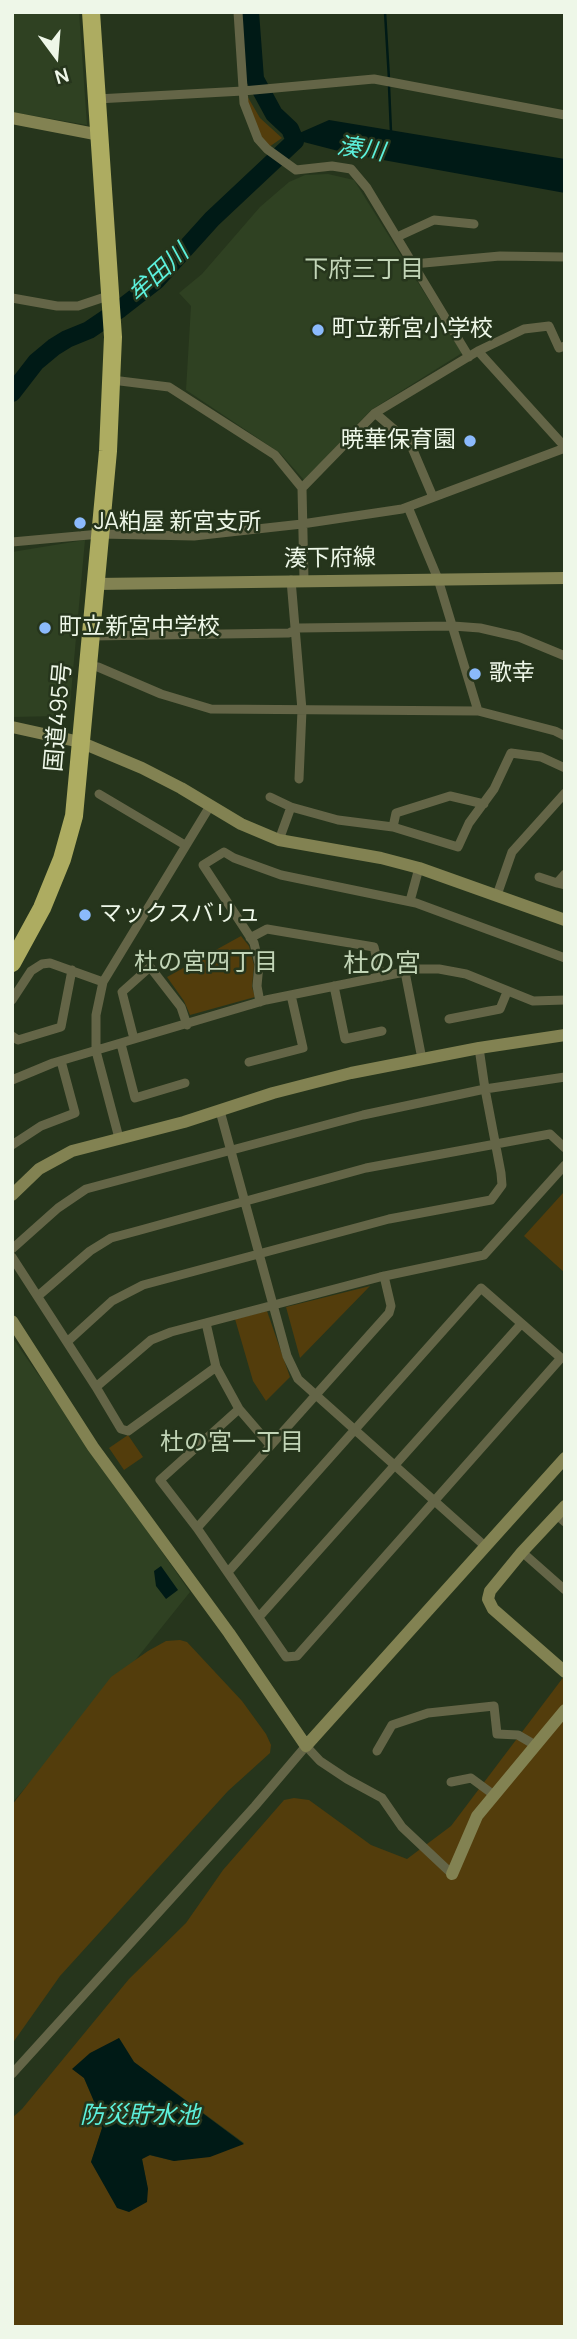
<!DOCTYPE html>
<meta charset="utf-8">
<style>
body{margin:0}
#map{position:relative;width:577px;height:2339px;overflow:hidden;background:#26351c;font-family:Manrope,sans-serif}
canvas{display:block}
.frame{position:absolute;inset:0;border:14px solid #eef7e8;pointer-events:none}
.north{position:absolute;left:21px;top:21px;width:70px;height:70px;-webkit-text-stroke:5px #26351c;paint-order:stroke;rotate:164deg;font-size:19px;font-weight:700;line-height:28px;text-align:center;color:#eef7e8}
.north::after{content:'';display:block;margin:auto;width:24px;height:32px;background:#eef7e8;clip-path:polygon(50% 0,100% 100%,50% 72%,0 100%)}
</style>
<div id="map">
<canvas width="577" height="2339"></canvas>
<div class="frame"></div>
<div class="north">N</div>
</div>
<script>
const context = document.querySelector('canvas').getContext('2d');
context.lineJoin = 'round';
function paint(path, color) {
  context.fillStyle = color;
  context.fill(path, 'evenodd');
}
function shape(rows) {
  const path = new Path2D();
  for (const r of rows) {
    path.moveTo(r[0], r[1]);
    for (let i = 2; i < r.length; i += 2) path.lineTo(r[i], r[i + 1]);
  }
  return path;
}
function strokePath(path, color, width, dash) {
  context.strokeStyle = color;
  context.lineWidth = width;
  context.lineCap = dash ? 'butt' : 'round';
  context.setLineDash(dash || []);
  context.stroke(path);
}
function drawText(font, color, halo, rows, align = 'center') {
  context.font = font + ' Manrope,"Noto Sans JP",sans-serif';
  context.lineWidth = 5;
  context.setLineDash([]);
  context.textBaseline = 'middle';
  context.strokeStyle = halo;
  context.fillStyle = color;
  for (const [text, x, y, turn = 0] of rows) {
    context.save();
    context.translate(x, y);
    context.rotate((+turn || 0) * Math.PI / 180);
    context.textAlign = isNaN(turn) ? turn : align;
    if (halo) context.strokeText(text, 0, 0);
    context.fillText(text, 0, 0);
    context.restore();
  }
}
const built = shape([
 [12,12,79,12,87,125,12,112],
 [328,174,354,180,462,353,371,410,304,480,280,453,186,390,191,306,179,293,202,274,260,207,289,182,305,175],
 [85,540,70,704,59,716,12,717,12,552],
 [12,1337,190,1592,117,1683,12,1803]
]);
const green = shape([
 [246,94,260,118,282,138,269,147,252,125],
 [241,936,249,946,254,965,252,987,255,997,190,1015,184,1001,167,977],
 [563,1193,565,1194,565,1273,524,1236],
 [370,1286,300,1358,286,1307],
 [267,1311,290,1377,266,1401,253,1381,235,1319],
 [128,1435,143,1457,124,1470,109,1448],
 [180,1640,187,1642,242,1701,266,1734,271,1745,270,1753,228,1791,60,1976,12,2044,12,1805,111,1677,148,1651,166,1641],
 [565,1675,565,2327,12,2327,12,2118,22,2109,129,1979,186,1923,223,1870,284,1800,294,1798,309,1800,371,1845,407,1859,451,1826],
 [119,2038,134,2062,244,2143,174,2161,149,2155,142,2159,148,2189,91,2162,102,2129,99,2113,84,2078,73,2069]
]);
const water = shape([
 [329,120,565,159,565,193,350,154,288,138],
 [161,1566,178,1590,166,1599,156,1586,154,1571],
 [119,2038,134,2062,244,2144,210,2157,174,2161,150,2155,142,2159,148,2189,147,2202,129,2212,117,2208,91,2162,102,2128,99,2113,84,2078,72,2069,90,2053]
]);
const stream = shape([
 [385,12,389,79],
 [389,86,391,132]
]);
const river = shape([
 [250,12,255,79,274,114,290,129,295,141],
 [12,393,36,362,54,347,67,339,89,330,120,309,156,281,212,219,295,141]
]);
const street = shape([
 [238,12,244,103,258,139,267,149,296,170,332,166,351,169,367,188,469,357],
 [97,99,243,91,374,79,565,115],
 [397,237,434,220,474,224],
 [413,264,500,256,565,257],
 [12,298,57,306,78,306,111,295],
 [478,351,565,447],
 [112,380,169,387,275,455,302,488,304,580],
 [375,413,410,443,433,497],
 [302,488,375,413,478,351,524,329,549,326,559,348,565,346],
 [408,507,438,579,478,711],
 [12,542,100,534,194,536,302,524,402,509,565,448],
 [291,580,302,710,299,779],
 [90,636,289,633,299,628,453,626,480,628,519,637,565,656],
 [88,666,98,667,161,694,211,709,478,711,555,731,565,736],
 [99,794,185,845],
 [270,797,291,807],
 [393,827,396,813,450,796,484,804],
 [279,840,291,807,338,820,393,827,458,847,469,823,494,789,511,753,541,757,565,768],
 [565,874,557,883,565,885],
 [539,877,557,883],
 [497,895,512,852,565,793],
 [410,901,419,868],
 [250,938,267,929,374,947,381,977],
 [405,972,422,1059],
 [334,986,345,1039,382,1031],
 [12,1000,31,971,42,964,50,963,103,982],
 [260,1002,257,986,259,964,254,943,203,865,224,852,234,858,281,875,416,903,565,958],
 [449,1019,500,1009,507,992],
 [12,1036,18,1040,61,1027,72,970],
 [134,1039,122,992,150,967,181,1007,187,1025],
 [121,1044,135,1098,185,1083],
 [249,1062,303,1048,291,995],
 [12,1080,53,1063,266,1000,419,969,439,969,466,974,533,1001,565,1000],
 [220,1111,287,1356,298,1379,486,1547],
 [119,1138,96,1051,96,1015,103,982,210,806],
 [12,1145,41,1126,75,1113,61,1061],
 [12,1249,58,1208,86,1189,363,1115,485,1089,565,1077],
 [12,1257,96,1387,151,1340,171,1332,380,1277,484,1255,565,1165],
 [38,1296,90,1251,111,1238,137,1231,366,1168,550,1134,565,1148],
 [206,1323,216,1367,239,1409,270,1445],
 [67,1342,112,1301,143,1285,389,1219,491,1200,502,1185,501,1173,485,1089,479,1048],
 [96,1387,121,1429,128,1431,216,1367],
 [557,1515,565,1522],
 [197,1528,389,1313,391,1306,384,1276],
 [522,1552,565,1590],
 [228,1572,481,1288,561,1358,297,1656,286,1657,197,1528,160,1480,239,1409],
 [259,1617,521,1324],
 [377,1751,392,1725,428,1713,494,1706,497,1734,518,1735,535,1745],
 [451,1782,471,1778,494,1795],
 [12,2074,255,1806,306,1746,320,1761,347,1779,382,1798,402,1827,452,1874]
]);
const secondary = shape([
 [12,118,100,135],
 [95,584,565,578],
 [12,727,80,742,142,768,181,788,241,824,279,840,381,858,419,868,565,920],
 [12,1195,39,1169,72,1151,184,1122,273,1093,351,1073,479,1048,565,1035],
 [12,1321,93,1447,229,1633,306,1746,565,1458],
 [565,1506,522,1552,490,1591,488,1599,493,1609,565,1672],
 [452,1874,477,1816,565,1710]
]);
const highway = shape([
 [12,963,42,908,62,859,74,816,108,451,113,337,91,12]
]);
const markers = [
 [318,330,7,"#8bbafc"],
 [470,441,7,"#8bbafc"],
 [80,523,7,"#8bbafc"],
 [45,628,7,"#8bbafc"],
 [475,674,7,"#8bbafc"],
 [85,915,7,"#8bbafc"]
];
const poiNames = [
 ["町立新宮小学校",332,330],
 ["暁華保育園",456,441,"right"],
 ["JA粕屋 新宮支所",94,523],
 ["町立新宮中学校",59,628],
 ["歌幸",489,674],
 ["マックスバリュ",99,915]
];
const streetNames = [
 ["湊下府線",330,559,-1],
 ["国道495号",59,717,-85]
];
const waterNames = [
 ["湊川",361,150,8],
 ["牟田川",159,274,-43],
 ["防災貯水池",140,2116]
];
const neighbourhoodNames = [
 ["下府三丁目",364,270],
 ["杜の宮四丁目",206,963],
 ["杜の宮一丁目",232,1443]
];
const quarterNames = [
 ["杜の宮",382,965]
];
paint(built, '#2f4122');
paint(green, '#533d0c');
paint(water, '#001a16');
strokePath(stream, '#001a16', 2.5);
strokePath(river, '#001a16', 18);
strokePath(street, '#646547', 9);
strokePath(secondary, '#828252', 12);
strokePath(highway, '#adac61', 18);
for (const [x, y, r, color] of markers) {
  const dot = new Path2D();
  dot.arc(x, y, r, 0, 2 * Math.PI);
  context.fillStyle = color;
  context.fill(dot);
  strokePath(dot, '#26351c', 2.5);
}
drawText('23px', '#eef7e8', '#26351c', poiNames, 'left');
drawText('23px', '#eef7e8', '#26351c', streetNames);
drawText('italic 24px', '#5cf0dc', '#26351c', waterNames);
drawText('24px', '#c2d5b7', '#26351c', neighbourhoodNames);
drawText('26px', '#c2d5b7', '#26351c', quarterNames);
</script>
